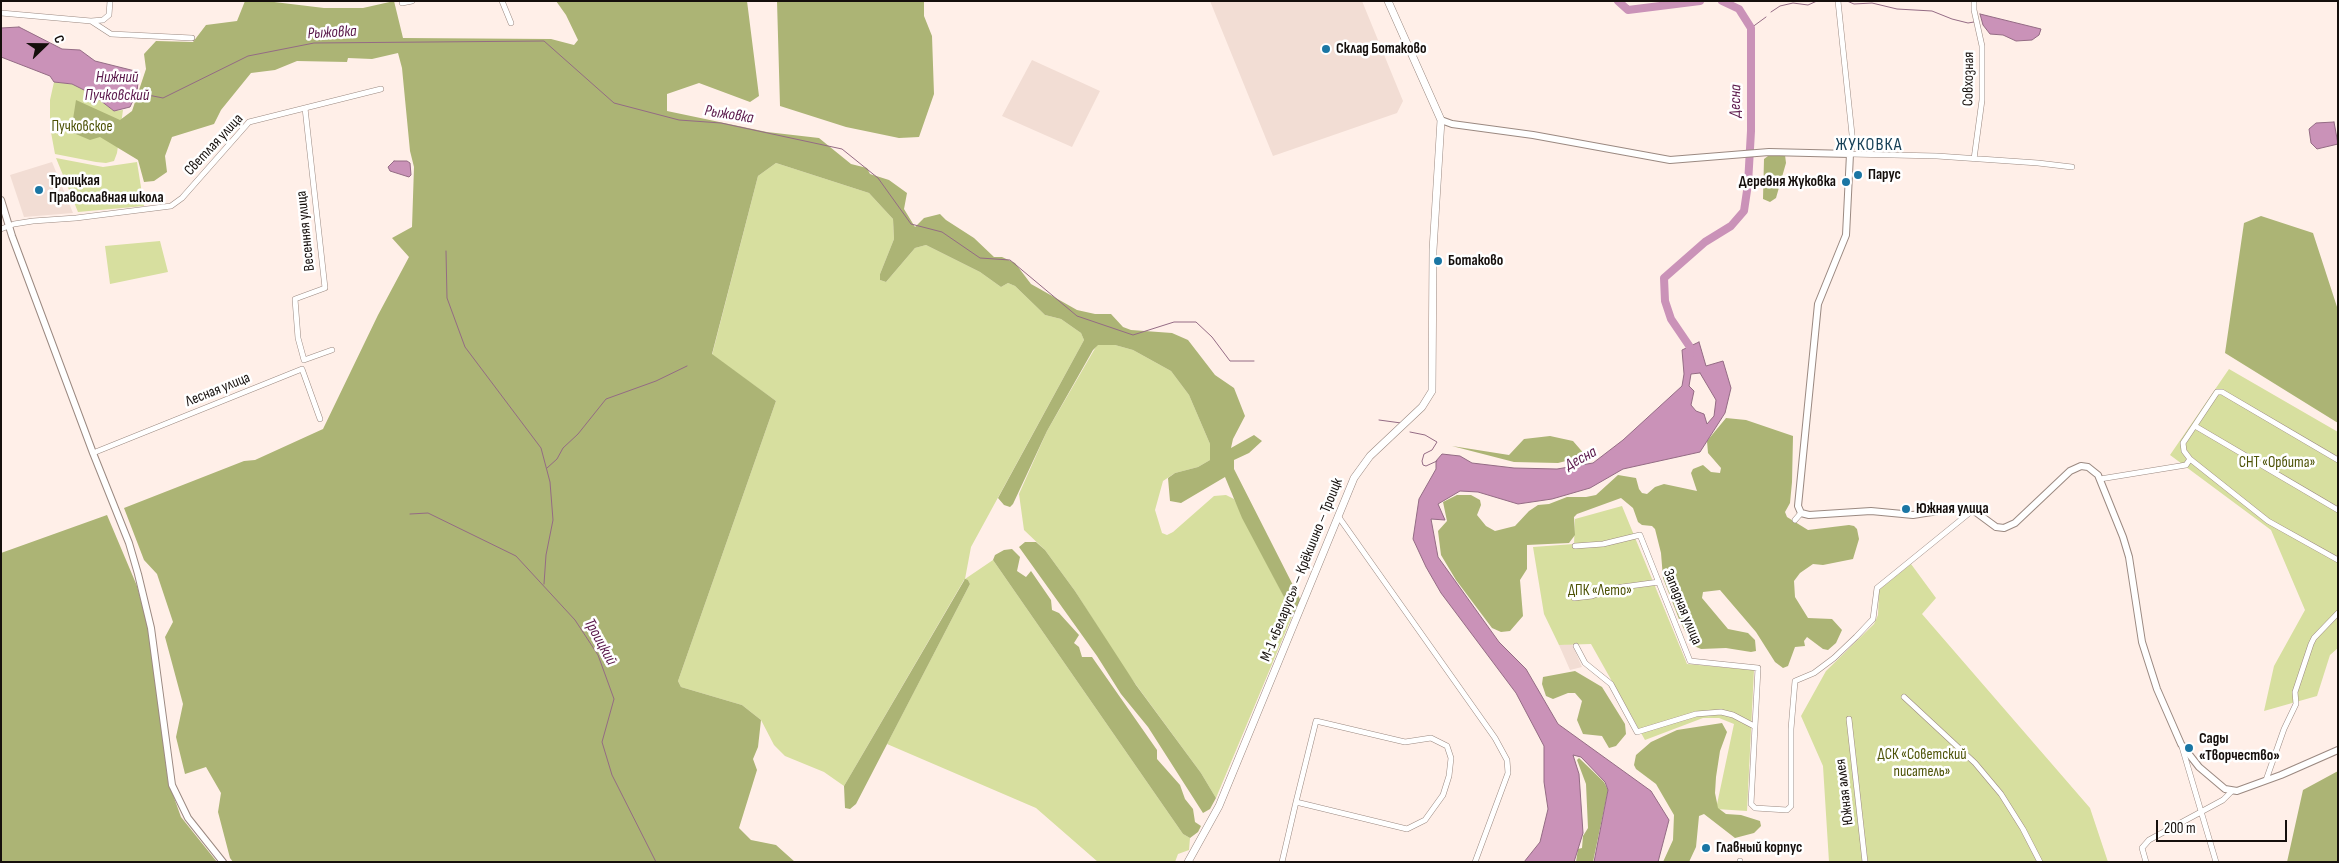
<!DOCTYPE html>
<meta charset="utf-8">
<style>
body{margin:0}
#map{position:relative;width:2339px;height:863px;overflow:hidden;background:#ffefe8;font-family:"Sofia Sans Condensed",sans-serif}
canvas{display:block}
.frame{position:absolute;inset:0;border:2px solid #150f0c;pointer-events:none}
.north{position:absolute;left:20px;top:20px;width:50px;height:50px;-webkit-text-stroke:4px #fff;paint-order:stroke;rotate:68deg;font-size:14px;font-weight:700;line-height:20px;text-align:center;color:#150f0c}
.north::after{content:'';display:block;margin:auto;width:18px;height:22px;background:#150f0c;clip-path:polygon(50% 0,100% 100%,50% 72%,0 100%)}
.scale{position:absolute;left:2156px;top:820px;width:131px;height:22px;box-sizing:border-box;border:2px solid #150f0c;border-top:0;padding-left:6px;font-size:15px;line-height:18px;white-space:nowrap;color:#150f0c;-webkit-text-stroke:4px #fff;paint-order:stroke}
</style>
<div id="map">
<canvas width="2339" height="863"></canvas>
<div class="frame"></div>
<div class="north">С</div>
<div class="scale">200 m</div>
</div>
<script>
const context = document.querySelector('canvas').getContext('2d');
context.lineJoin = 'round';
function paint(path, color) {
  context.fillStyle = color;
  context.fill(path, 'evenodd');
}
function shape(rows) {
  const path = new Path2D();
  for (const r of rows) {
    path.moveTo(r[0], r[1]);
    for (let i = 2; i < r.length; i += 2) path.lineTo(r[i], r[i + 1]);
  }
  return path;
}
function strokePath(path, color, width, dash) {
  context.strokeStyle = color;
  context.lineWidth = width;
  context.lineCap = dash ? 'butt' : 'round';
  context.setLineDash(dash || []);
  context.stroke(path);
}
function drawText(font, color, halo, rows, align = 'center') {
  context.font = font + ' "Sofia Sans Condensed",sans-serif';
  context.lineWidth = 5;
  context.setLineDash([]);
  context.textBaseline = 'middle';
  context.strokeStyle = halo;
  context.fillStyle = color;
  for (const [text, x, y, turn = 0] of rows) {
    context.save();
    context.translate(x, y);
    context.rotate((+turn || 0) * Math.PI / 180);
    context.textAlign = isNaN(turn) ? turn : align;
    if (halo) context.strokeText(text, 0, 0);
    context.fillText(text, 0, 0);
    context.restore();
  }
}
const built = shape([
 [1210,1,1362,1,1403,101,1397,113,1273,156],
 [1032,60,1100,91,1072,147,1002,116],
 [52,162,73,213,24,217,10,175],
 [1572,644,1582,667,1570,670,1559,645]
]);
const green = shape([
 [54,82,72,84,92,94,114,111,123,110,117,153,114,161,106,163,96,162,55,154,50,127,50,100],
 [56,158,103,167,137,162,144,206,78,212],
 [776,163,869,193,893,219,894,239,880,274,880,280,886,282,915,248,926,245,980,272,1001,287,1008,283,1015,286,1045,315,1061,319,1081,333,1084,340,971,547,965,579,993,560,1183,834,1190,838,1189,850,1178,854,1175,862,1098,862,1036,808,887,744,970,584,968,580,964,580,844,786,824,772,785,756,774,745,761,720,742,705,681,687,678,681,776,401,712,355,758,176],
 [160,241,168,272,110,284,105,246],
 [1097,345,1115,345,1133,350,1171,371,1189,395,1210,444,1210,460,1198,467,1175,473,1163,481,1155,510,1162,533,1167,535,1173,532,1214,496,1226,495,1234,499,1293,614,1216,798,1201,773,1123,667,1075,591,1045,550,1024,530,1019,494,1047,431],
 [2229,369,2338,432,2338,648,2330,655,2317,696,2264,711,2274,666,2305,610,2271,530,2170,455],
 [1622,506,1687,664,1754,670,1747,811,1716,809,1734,724,1719,718,1703,718,1645,740,1591,644,1559,645,1544,614,1533,547,1574,544,1575,519],
 [1911,564,1936,598,1922,614,2090,808,2108,862,1829,862,1823,766,1801,716,1826,671,1874,624,1878,615,1879,590]
]);
const forest = shape([
 [245,1,266,1,324,8,363,8,394,1,403,38,551,39,574,45,578,40,566,15,556,1,747,1,759,96,750,102,699,83,667,94,667,111,767,132,819,138,851,164,867,168,870,174,889,180,907,193,904,209,915,227,924,218,940,214,946,220,974,238,994,257,1002,257,1015,263,1031,284,1077,310,1095,314,1111,314,1123,327,1131,330,1172,333,1188,340,1215,375,1234,388,1245,416,1233,439,1231,448,1254,435,1262,441,1249,453,1234,460,1234,469,1301,601,1300,605,1293,614,1242,518,1225,477,1181,503,1170,501,1168,478,1175,473,1198,467,1210,460,1210,444,1189,395,1171,371,1133,350,1115,345,1098,345,1093,350,1047,431,1013,504,1010,507,1004,505,998,498,1084,340,1081,333,1061,319,1045,315,1015,286,1008,283,1001,287,980,272,926,245,915,248,886,282,880,280,880,274,894,239,893,219,869,193,776,163,758,176,712,354,776,401,678,681,681,687,742,705,761,720,758,747,753,759,757,770,739,828,751,840,776,845,795,862,233,862,230,858,218,812,221,793,206,767,185,774,176,737,183,704,165,637,173,622,157,574,144,560,124,508,244,461,255,460,323,429,378,315,409,257,392,238,412,227,414,167,410,151,402,68,398,53,372,59,348,58,347,62,297,61,275,70,251,73,221,110,214,124,172,137,165,156,167,172,154,181,144,182,138,160,100,137,90,140,71,132,76,100,120,120,132,111,146,69,144,54,156,41,193,42,206,25,237,21],
 [777,1,924,1,924,16,932,36,934,94,919,137,899,138,846,127,780,106],
 [1785,155,1786,163,1776,198,1770,202,1763,199,1764,159,1768,156],
 [2261,216,2313,233,2338,310,2338,423,2225,353,2244,223],
 [1726,418,1746,420,1793,436,1792,482,1790,503,1785,512,1787,517,1808,530,1849,525,1854,526,1857,529,1859,539,1853,559,1823,565,1813,564,1800,573,1794,581,1795,597,1808,618,1832,619,1842,630,1836,643,1828,650,1823,649,1807,637,1804,641,1805,646,1795,647,1788,666,1783,668,1775,662,1756,632,1720,590,1703,592,1702,598,1728,629,1748,633,1755,640,1756,651,1751,652,1726,648,1701,649,1692,645,1679,619,1663,578,1661,553,1655,529,1652,526,1642,525,1638,522,1633,508,1621,498,1577,514,1574,517,1575,535,1569,543,1527,545,1527,569,1520,580,1523,616,1510,631,1501,632,1492,628,1456,580,1441,555,1438,531,1447,521,1443,502,1457,495,1471,495,1480,500,1481,505,1477,515,1486,526,1495,531,1515,526,1529,511,1538,505,1549,504,1567,497,1586,497,1596,495,1618,475,1636,478,1639,489,1642,493,1647,494,1655,487,1664,484,1697,491,1691,473,1693,469,1703,465,1711,472,1720,473,1721,468,1708,453,1707,441],
 [1550,436,1573,441,1586,456,1558,463,1514,462,1452,446,1509,455,1524,439],
 [107,515,137,586,148,628,168,781,181,817,217,862,1,862,1,553],
 [1025,542,1036,542,1045,550,1075,591,1136,685,1201,773,1216,798,1210,809,1203,813,1148,727,1121,694,1097,656,1019,547],
 [1012,549,1020,557,1017,571,1026,577,1031,571,1051,600,1052,610,1059,613,1079,635,1074,643,1079,647,1082,657,1092,657,1157,750,1157,759,1180,785,1185,799,1193,809,1195,822,1201,826,1198,832,1190,838,1183,834,993,560,995,555,1004,550],
 [965,579,968,580,970,584,856,804,850,809,845,808,844,786],
 [1575,671,1602,687,1625,724,1626,734,1616,746,1609,748,1602,736,1583,734,1577,720,1582,701,1575,693,1568,693,1553,699,1546,696,1542,684,1543,677],
 [1722,723,1727,732,1720,751,1716,777,1715,793,1718,808,1726,814,1741,815,1760,821,1761,826,1754,833,1735,838,1704,814,1699,816,1696,847,1689,862,1663,862,1673,840,1674,815,1656,784,1636,769,1634,765,1636,755,1651,742,1677,730],
 [1579,758,1604,782,1608,790,1593,862,1576,862,1578,849,1582,848,1583,836,1588,828,1586,784,1577,760],
 [2338,771,2338,862,2287,862,2303,790]
]);
const water = shape([
 [1980,14,2041,29,2039,35,2032,40,2016,41,2003,35,1990,34,1983,25,1980,14],
 [19,27,62,49,80,50,95,61,139,72,137,92,130,107,114,111,92,94,72,84,54,82,50,76,1,57,1,28,19,27],
 [2334,122,2338,144,2317,149,2311,143,2309,129,2316,123,2334,122],
 [394,161,407,161,410,163,411,175,409,177,390,171,388,167,394,161],
 [1699,342,1706,366,1723,361,1731,388,1725,413,1700,452,1623,469,1590,488,1552,499,1518,504,1478,492,1460,491,1438,504,1445,520,1431,519,1438,557,1499,642,1526,669,1558,724,1651,791,1669,820,1658,862,1594,862,1608,790,1605,782,1581,757,1573,755,1579,774,1583,833,1574,862,1524,862,1540,842,1548,809,1544,782,1544,746,1516,693,1441,593,1426,567,1413,539,1419,499,1436,469,1436,461,1442,454,1460,456,1472,463,1514,468,1557,469,1593,463,1623,440,1682,386,1684,374,1682,350,1699,342],
 [1700,373,1716,400,1714,416,1707,424,1704,414,1696,411,1691,405,1694,391,1689,386,1691,374,1700,373]
]);
const stream = shape([
 [1847,1,1854,4,1872,3,1897,9,1932,11,1952,19,1968,23,1974,22],
 [1771,12,1780,6,1793,3,1808,5,1817,1],
 [1751,28,1766,17],
 [148,95,163,98,248,56,314,43,544,41,614,103,679,120,721,123,842,149,878,178,911,224,942,232,980,258,1010,260,1077,316,1133,335,1174,322,1196,322,1212,337,1230,361,1254,361],
 [446,251,447,298,465,347,541,448,550,482,553,520,546,555,544,584],
 [1379,420,1401,423],
 [1410,432,1425,435,1437,442,1432,450,1424,454,1422,461,1423,465,1426,466,1437,461],
 [547,468,557,459,563,448,578,434,606,399,656,381,687,366],
 [410,514,428,513,516,556,575,620,598,655,614,699,602,742,612,775,656,862]
]);
const river = shape([
 [1618,1,1628,10,1700,1],
 [1689,357,1690,347,1671,319,1665,301,1664,278,1705,242,1731,226,1744,211,1748,184,1751,131,1751,28,1739,9,1722,1]
]);
const minor = shape([
 [502,1,511,23],
 [1838,1,1853,144,1850,154,1937,156,2038,163,2072,167],
 [402,3,412,1],
 [1,13,91,21,111,34,192,38],
 [91,21,103,20,109,15,110,1],
 [305,108,325,288,295,299,298,338,304,360,332,350],
 [1974,159,1982,100,1982,46,1974,10,1974,1],
 [1,229,14,224,33,221,76,218,171,206,182,198,249,122,381,89],
 [2195,426,2338,510],
 [93,453,302,369,320,419],
 [2338,460,2222,392,2217,392,2183,443,2184,451,2190,459,2268,521,2338,560],
 [2100,479,2186,465,2190,459],
 [1338,516,1495,738,1507,760,1508,773,1475,862],
 [1795,520,1801,513],
 [1575,546,1603,544,1640,535,1690,661,1758,668,1751,804,1755,808,1787,810,1791,806,1791,729,1795,681,1814,673,1834,658,1856,637,1873,619,1877,588,1973,510],
 [1574,598,1592,596,1615,588,1659,582],
 [1576,646,1585,663,1611,684,1637,732,1696,714,1721,712,1733,715,1754,726],
 [1904,697,1975,763,2001,794,2023,829,2040,862],
 [1849,719,1865,862],
 [1316,721,1405,742,1431,738,1447,746,1451,758,1449,776,1443,795,1425,820,1407,829,1296,802,1316,721],
 [2182,747,2216,862],
 [2266,780,2284,729,2296,704,2295,692,2311,644,2314,638,2338,613],
 [1282,862,1296,802],
 [1740,862,1740,861],
 [2146,862,2142,848,2149,840,2223,800,2232,791]
]);
const tertiary = shape([
 [1441,120,1452,124,1533,135,1670,160,1769,152,1850,154,1846,235,1818,304,1798,506,1801,513,1809,515,1871,511,1913,515,1963,507,1973,510,1996,527,2004,528,2015,523,2070,471,2081,466,2088,467,2098,475,2123,537,2129,557,2142,642,2157,689,2181,744,2199,767,2225,789,2237,791,2281,775,2338,750],
 [1,200,12,236,93,453,129,543,138,574,151,628,172,785,188,818,223,862]
]);
const secondary = shape([
 [1188,862,1219,806,1354,478,1370,456,1422,407,1432,391,1433,250,1441,120,1388,1]
]);
const markers = [
 [1326,49,5,"#1a76a4"],
 [1858,175,5,"#1a76a4"],
 [1846,182,5,"#1a76a4"],
 [39,190,5,"#1a76a4"],
 [1438,261,5,"#1a76a4"],
 [1906,509,5,"#1a76a4"],
 [2189,748,5,"#1a76a4"],
 [1706,848,5,"#1a76a4"]
];
const poiNames = [
 ["Склад Ботаково",1336,49],
 ["Парус",1868,175],
 ["Троицкая",49,181],
 ["Православная школа",49,198],
 ["Деревня Жуковка",1836,182,"right"],
 ["Ботаково",1448,261],
 ["Южная улица",1916,509],
 ["Сады",2199,739],
 ["«Творчество»",2199,756],
 ["Главный корпус",1716,848]
];
const streetNames = [
 ["Совхозная",1969,79,-89],
 ["Светлая улица",214,145,-47],
 ["Весенняя улица",306,231,-96],
 ["Лесная улица",218,390,-22],
 ["М-1 «Беларусь» – Крёкшино – Троицк",1302,570,-68],
 ["Западная улица",1682,607,68],
 ["Южная аллея",1845,792,-97]
];
const parkNames = [
 ["Пучковское",82,127],
 ["СНТ «Орбита»",2277,463],
 ["ДПК «Лето»",1600,591],
 ["ДСК «Советский",1922,755],
 ["писатель»",1922,772]
];
const waterNames = [
 ["Рыжовка",332,33,-3],
 ["Нижний",117,78],
 ["Пучковский",117,96],
 ["Десна",1736,101,-89],
 ["Рыжовка",729,115,9],
 ["Десна",1581,459,-28],
 ["Троицкий",600,642,61]
];
const quarterNames = [
 ["ЖУКОВКА",1869,145]
];
paint(built, '#f2ddd4');
paint(green, '#d7df9f');
paint(forest, '#acb475');
paint(water, '#ca92b8');
strokePath(water, '#946b84', 1);
strokePath(stream, '#946b84', 1);
strokePath(river, '#ca92b8', 8);
strokePath(minor, '#9b8981', 6);
strokePath(tertiary, '#9b8981', 8);
strokePath(secondary, '#9b8981', 8);
strokePath(minor, '#fff', 5);
strokePath(tertiary, '#fff', 6);
strokePath(secondary, '#fff', 7);
for (const [x, y, r, color] of markers) {
  const dot = new Path2D();
  dot.arc(x, y, r, 0, 2 * Math.PI);
  context.fillStyle = color;
  context.fill(dot);
  strokePath(dot, '#fff', 2);
}
drawText('bold 15px', '#150f0c', '#fff', poiNames, 'left');
drawText('15px', '#150f0c', '#fff', streetNames);
drawText('15px', '#4e5307', '#fff', parkNames);
drawText('italic 16px', '#5a184b', '#fff', waterNames);
context.letterSpacing = '1px';
drawText('18px', '#174057', '#fff', quarterNames);
context.letterSpacing = '0px';
</script>
